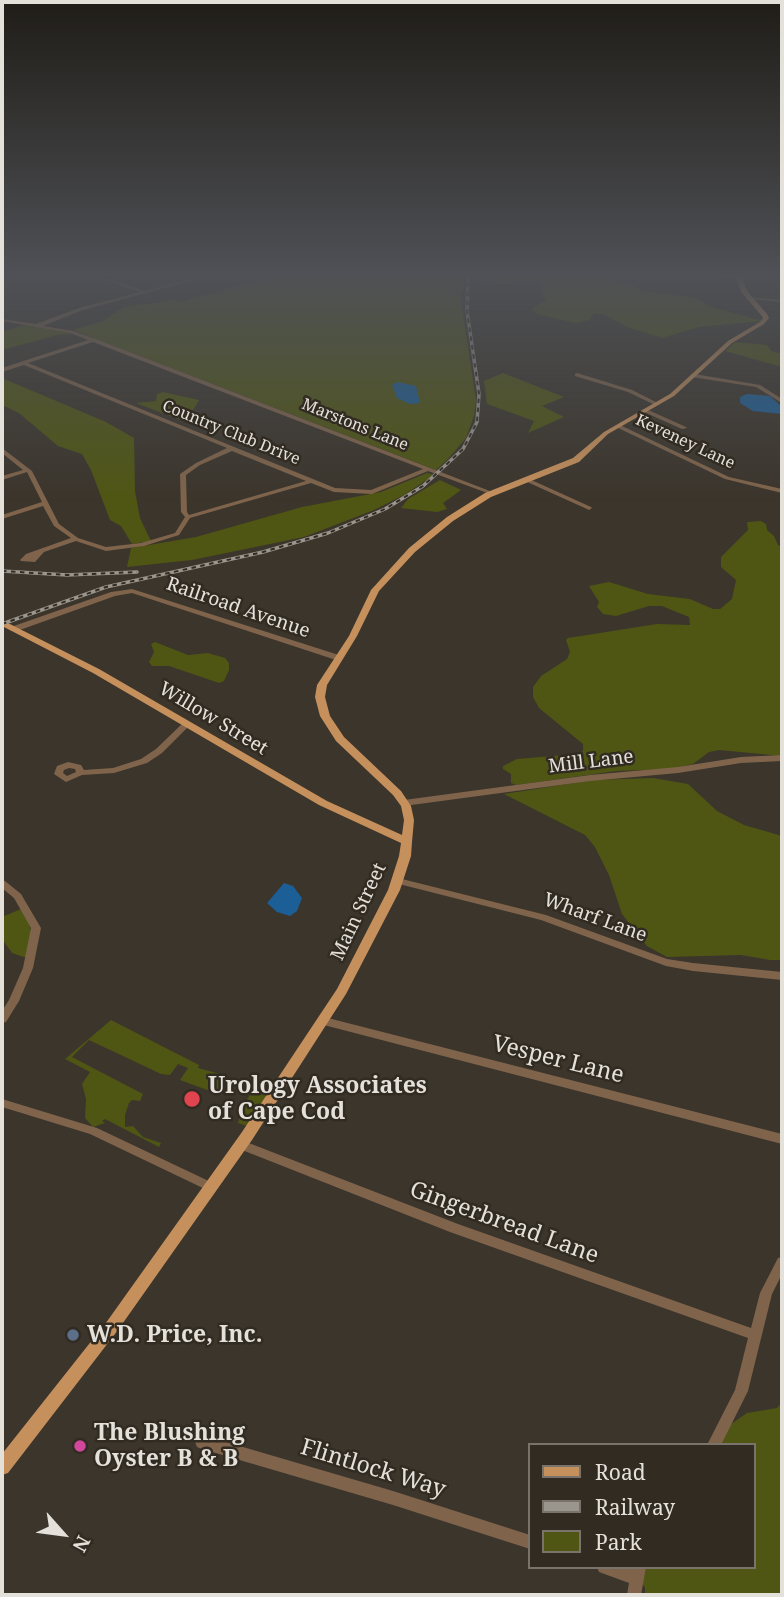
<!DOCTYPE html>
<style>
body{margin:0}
#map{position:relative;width:784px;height:1597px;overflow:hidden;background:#3b352c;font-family:"Noto Serif",serif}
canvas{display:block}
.frame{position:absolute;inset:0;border:4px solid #e4e0da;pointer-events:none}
.legend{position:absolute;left:528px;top:1443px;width:228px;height:126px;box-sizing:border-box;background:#312b22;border:2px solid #79736c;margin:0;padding:9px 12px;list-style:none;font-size:21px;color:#e4e0da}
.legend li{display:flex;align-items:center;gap:14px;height:35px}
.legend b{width:35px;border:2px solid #79736c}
.north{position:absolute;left:28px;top:1499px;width:70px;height:70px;-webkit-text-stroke:5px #312b22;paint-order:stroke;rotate:118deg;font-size:19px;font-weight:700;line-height:28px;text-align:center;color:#e4e0da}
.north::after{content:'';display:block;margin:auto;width:24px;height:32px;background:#e4e0da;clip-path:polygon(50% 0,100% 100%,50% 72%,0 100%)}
</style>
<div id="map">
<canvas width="784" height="1597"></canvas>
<div class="frame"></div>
<ul class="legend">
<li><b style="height:9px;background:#c6905c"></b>Road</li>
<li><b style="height:9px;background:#9a958d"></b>Railway</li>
<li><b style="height:19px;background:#4f5613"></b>Park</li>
</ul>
<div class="north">N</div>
</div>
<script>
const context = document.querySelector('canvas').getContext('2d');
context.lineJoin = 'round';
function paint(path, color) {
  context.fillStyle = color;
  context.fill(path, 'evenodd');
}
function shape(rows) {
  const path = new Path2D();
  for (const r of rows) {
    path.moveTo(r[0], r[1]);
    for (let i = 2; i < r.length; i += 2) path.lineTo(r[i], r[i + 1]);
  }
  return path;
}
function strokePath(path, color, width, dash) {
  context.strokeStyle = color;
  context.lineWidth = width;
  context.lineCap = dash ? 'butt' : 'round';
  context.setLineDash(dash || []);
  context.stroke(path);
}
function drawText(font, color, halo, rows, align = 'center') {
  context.font = font + ' "Noto Serif",serif';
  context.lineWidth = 5;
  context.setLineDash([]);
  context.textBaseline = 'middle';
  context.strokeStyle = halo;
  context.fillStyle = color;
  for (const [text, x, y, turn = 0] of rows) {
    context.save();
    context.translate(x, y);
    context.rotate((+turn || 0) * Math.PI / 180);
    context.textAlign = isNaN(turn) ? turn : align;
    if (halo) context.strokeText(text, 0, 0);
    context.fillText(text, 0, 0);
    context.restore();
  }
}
const green = shape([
 [265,276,465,276,461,301,476,400,474,416,466,438,448,459,436,470,73,330,103,321,124,307,182,299,171,304,265,279],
 [494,276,601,276,648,291,696,298,710,307,764,321,699,327,662,338,627,327,603,314,594,314,589,320,575,323,537,314,532,309,546,300,540,290,544,285,531,280,504,284,486,282],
 [24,325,56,330,73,334,57,335,2,350,2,332],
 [735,342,767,345,771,351,782,354,782,367,725,351],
 [503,373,564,397,542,406,564,417,528,433,534,421,487,404,484,381],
 [2,378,106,422,134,438,135,491,140,518,151,541,132,544,121,526,110,520,91,470,82,454,58,446,19,413,2,405],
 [163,392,199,400,194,409,186,413,186,422,136,403,156,401,157,394],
 [427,473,434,475,404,495,374,510,304,537,192,560,127,567,131,548,196,537,302,507,381,492],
 [440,480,461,490,443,503,447,509,437,512,401,508,408,499],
 [761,521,766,524,767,530,774,536,778,545,782,547,782,756,719,750,709,752,693,764,672,769,616,771,516,785,511,783,511,774,503,769,503,766,517,759,576,754,583,751,583,744,539,708,533,697,533,687,541,676,567,659,570,652,566,640,568,638,657,624,690,625,689,617,662,606,649,606,616,616,603,614,597,607,599,602,589,586,609,582,648,594,690,599,713,609,720,609,732,599,736,580,721,567,721,557,748,530,747,522],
 [155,642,188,655,208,653,225,658,229,663,229,670,224,681,219,683,169,666,152,666,149,662,154,652,151,644],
 [653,778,688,784,717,811,744,825,782,836,782,960,770,960,741,955,667,957,647,946,622,914,609,875,595,847,585,835,504,794,593,780],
 [21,909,29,921,31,932,27,958,12,953,2,939,2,917],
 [111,1020,199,1065,198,1068,220,1074,218,1077,232,1082,221,1095,180,1080,188,1068,178,1064,170,1075,161,1074,89,1040,72,1057,143,1094,140,1101,132,1100,129,1103,125,1115,125,1127,133,1126,143,1137,161,1143,159,1147,105,1119,102,1121,105,1123,93,1127,85,1118,86,1099,82,1084,90,1072,65,1059],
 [263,1086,271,1090,247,1126,238,1123,243,1104,255,1089],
 [782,1402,782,1595,645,1595,645,1588,633,1567,754,1567,754,1445,709,1445,714,1436,747,1413,777,1408]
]);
const water = shape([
 [398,382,416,386,420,403,410,404,397,398,392,385],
 [747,394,770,396,782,407,782,414,753,411,740,403,740,397],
 [284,883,293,886,302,898,297,911,290,916,277,912,267,903]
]);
const minor = shape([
 [94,276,101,276,145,291,202,276,210,276,83,310,43,326,73,331,96,339,495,493,490,494,428,471,372,494,334,492,311,483,190,518,179,535,144,546,106,551,76,541,44,552,35,562,21,561,20,560,26,554,71,538,54,526,43,506,2,519,2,515,42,502,27,472,2,480,2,476,23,470,2,453,2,448,32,471,59,524,78,538,106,547,141,543,175,533,185,517,181,512,180,474,196,463,227,448,24,365,2,372,2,368,88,340,70,333,2,321,2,319,36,324,79,308,140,292,94,276],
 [93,342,423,469,371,490,335,488,28,363,93,342],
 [232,451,306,481,189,515,187,512,186,475,200,465,232,451],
 [712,276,735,276,741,278,739,279,712,276],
 [750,297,782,300,782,302,748,299,748,298,750,297],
 [577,373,632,390,660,404,655,405,628,392,575,376,575,374,577,373],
 [694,374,760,385,782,399,782,403,756,387,692,377,692,375,694,374],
 [646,409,686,427,687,428,682,429,644,412,644,410,646,409],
 [616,425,620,425,729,477,782,489,782,493,725,479,616,427,616,425],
 [527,478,591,507,592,508,589,510,587,509,525,481,525,479,527,478],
 [132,589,342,656,343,658,339,660,336,660,132,593,115,596,17,631,11,631,10,629,11,627,111,592,132,589],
 [184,722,187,722,191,724,162,753,147,763,114,773,82,775,66,782,54,774,57,766,68,762,81,765,84,770,113,768,141,759,156,749,184,722],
 [69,768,75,769,76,772,67,776,63,773,64,770,69,768],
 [782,755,782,761,741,763,678,773,590,781,404,806,400,803,404,800,590,775,678,767,741,757,782,755],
 [398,878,546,915,667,959,693,963,782,972,782,980,693,971,666,966,541,920,395,883,393,881,398,878],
 [2,880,5,881,21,894,41,928,33,968,19,1001,6,1022,2,1023,2,1011,9,1000,23,968,31,928,14,898,2,888,2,880],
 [324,1017,782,1134,782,1144,320,1024,319,1021,320,1018,324,1017],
 [2,1099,97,1128,215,1184,217,1187,215,1190,211,1192,207,1190,90,1134,2,1107,2,1099],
 [241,1140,458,1224,751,1328,760,1293,778,1258,782,1257,782,1274,772,1294,748,1391,721,1445,707,1445,735,1390,748,1338,450,1232,237,1148,235,1145,237,1142,241,1140],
 [202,1435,393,1491,530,1535,530,1549,393,1505,202,1449,197,1447,195,1442,197,1437,202,1435],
 [597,1567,626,1567,631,1569,632,1567,646,1567,641,1595,627,1595,629,1583,599,1572,597,1567]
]);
const major = shape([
 [735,276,741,276,748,292,767,314,769,318,764,324,732,343,674,396,608,434,579,462,491,497,453,521,415,552,379,591,357,636,327,685,325,697,330,716,344,737,401,791,411,806,414,820,412,842,411,856,400,890,346,994,252,1140,118,1330,8,1473,2,1475,2,1454,108,1320,242,1132,337,989,388,890,399,856,401,843,319,805,93,673,2,626,2,620,99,669,327,801,402,835,404,820,401,806,393,795,336,741,320,716,315,697,317,685,349,636,371,590,409,548,447,517,485,493,573,458,604,432,670,394,728,341,760,322,763,318,761,315,742,293,735,276]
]);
const rail = shape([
 [2,571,67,575,137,572],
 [2,624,106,587,263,552,328,533,385,509,423,486,463,449,477,422,479,394,467,311,468,276]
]);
const markers = [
 [192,1099,9,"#e0444e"],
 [73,1335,7,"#5c6f8a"],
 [80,1446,7,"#d1479c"]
];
const farStreetnames = [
 ["Marstons Lane",355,425,22],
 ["Country Club Drive",231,433,22],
 ["Keveney Lane",685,442,25]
];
const streetNames = [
 ["Railroad Avenue",238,608,19],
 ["Willow Street",213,719,31],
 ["Mill Lane",591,762,-7],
 ["Main Street",359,912,-65],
 ["Wharf Lane",595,918,20]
];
const nearStreetnames = [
 ["Vesper Lane",558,1060,14],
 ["Gingerbread Lane",504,1223,20],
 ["Flintlock Way",373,1469,17]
];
const nearPoinames = [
 ["Urology Associates",208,1086],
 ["of Cape Cod",208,1112],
 ["W.D. Price, Inc.",87,1335],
 ["The Blushing",94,1433],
 ["Oyster B & B",94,1459]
];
paint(green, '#4f5613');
paint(water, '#1c5f97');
paint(minor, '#7f644b');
paint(major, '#c6905c');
strokePath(rail, '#9a958d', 3.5);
strokePath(rail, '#312b22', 2, [4.5]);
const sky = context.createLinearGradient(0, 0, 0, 500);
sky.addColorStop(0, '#201d18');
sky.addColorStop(0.55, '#4f5156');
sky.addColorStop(1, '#4f515600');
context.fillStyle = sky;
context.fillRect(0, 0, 784, 500);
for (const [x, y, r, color] of markers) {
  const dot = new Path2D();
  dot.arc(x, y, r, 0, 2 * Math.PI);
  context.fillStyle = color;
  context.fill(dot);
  strokePath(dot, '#312b22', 2.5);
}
drawText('16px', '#e4e0da', '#312b22', farStreetnames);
drawText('19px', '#e4e0da', '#312b22', streetNames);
drawText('23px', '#e4e0da', '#312b22', nearStreetnames);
drawText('bold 23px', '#e4e0da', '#312b22', nearPoinames, 'left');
</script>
